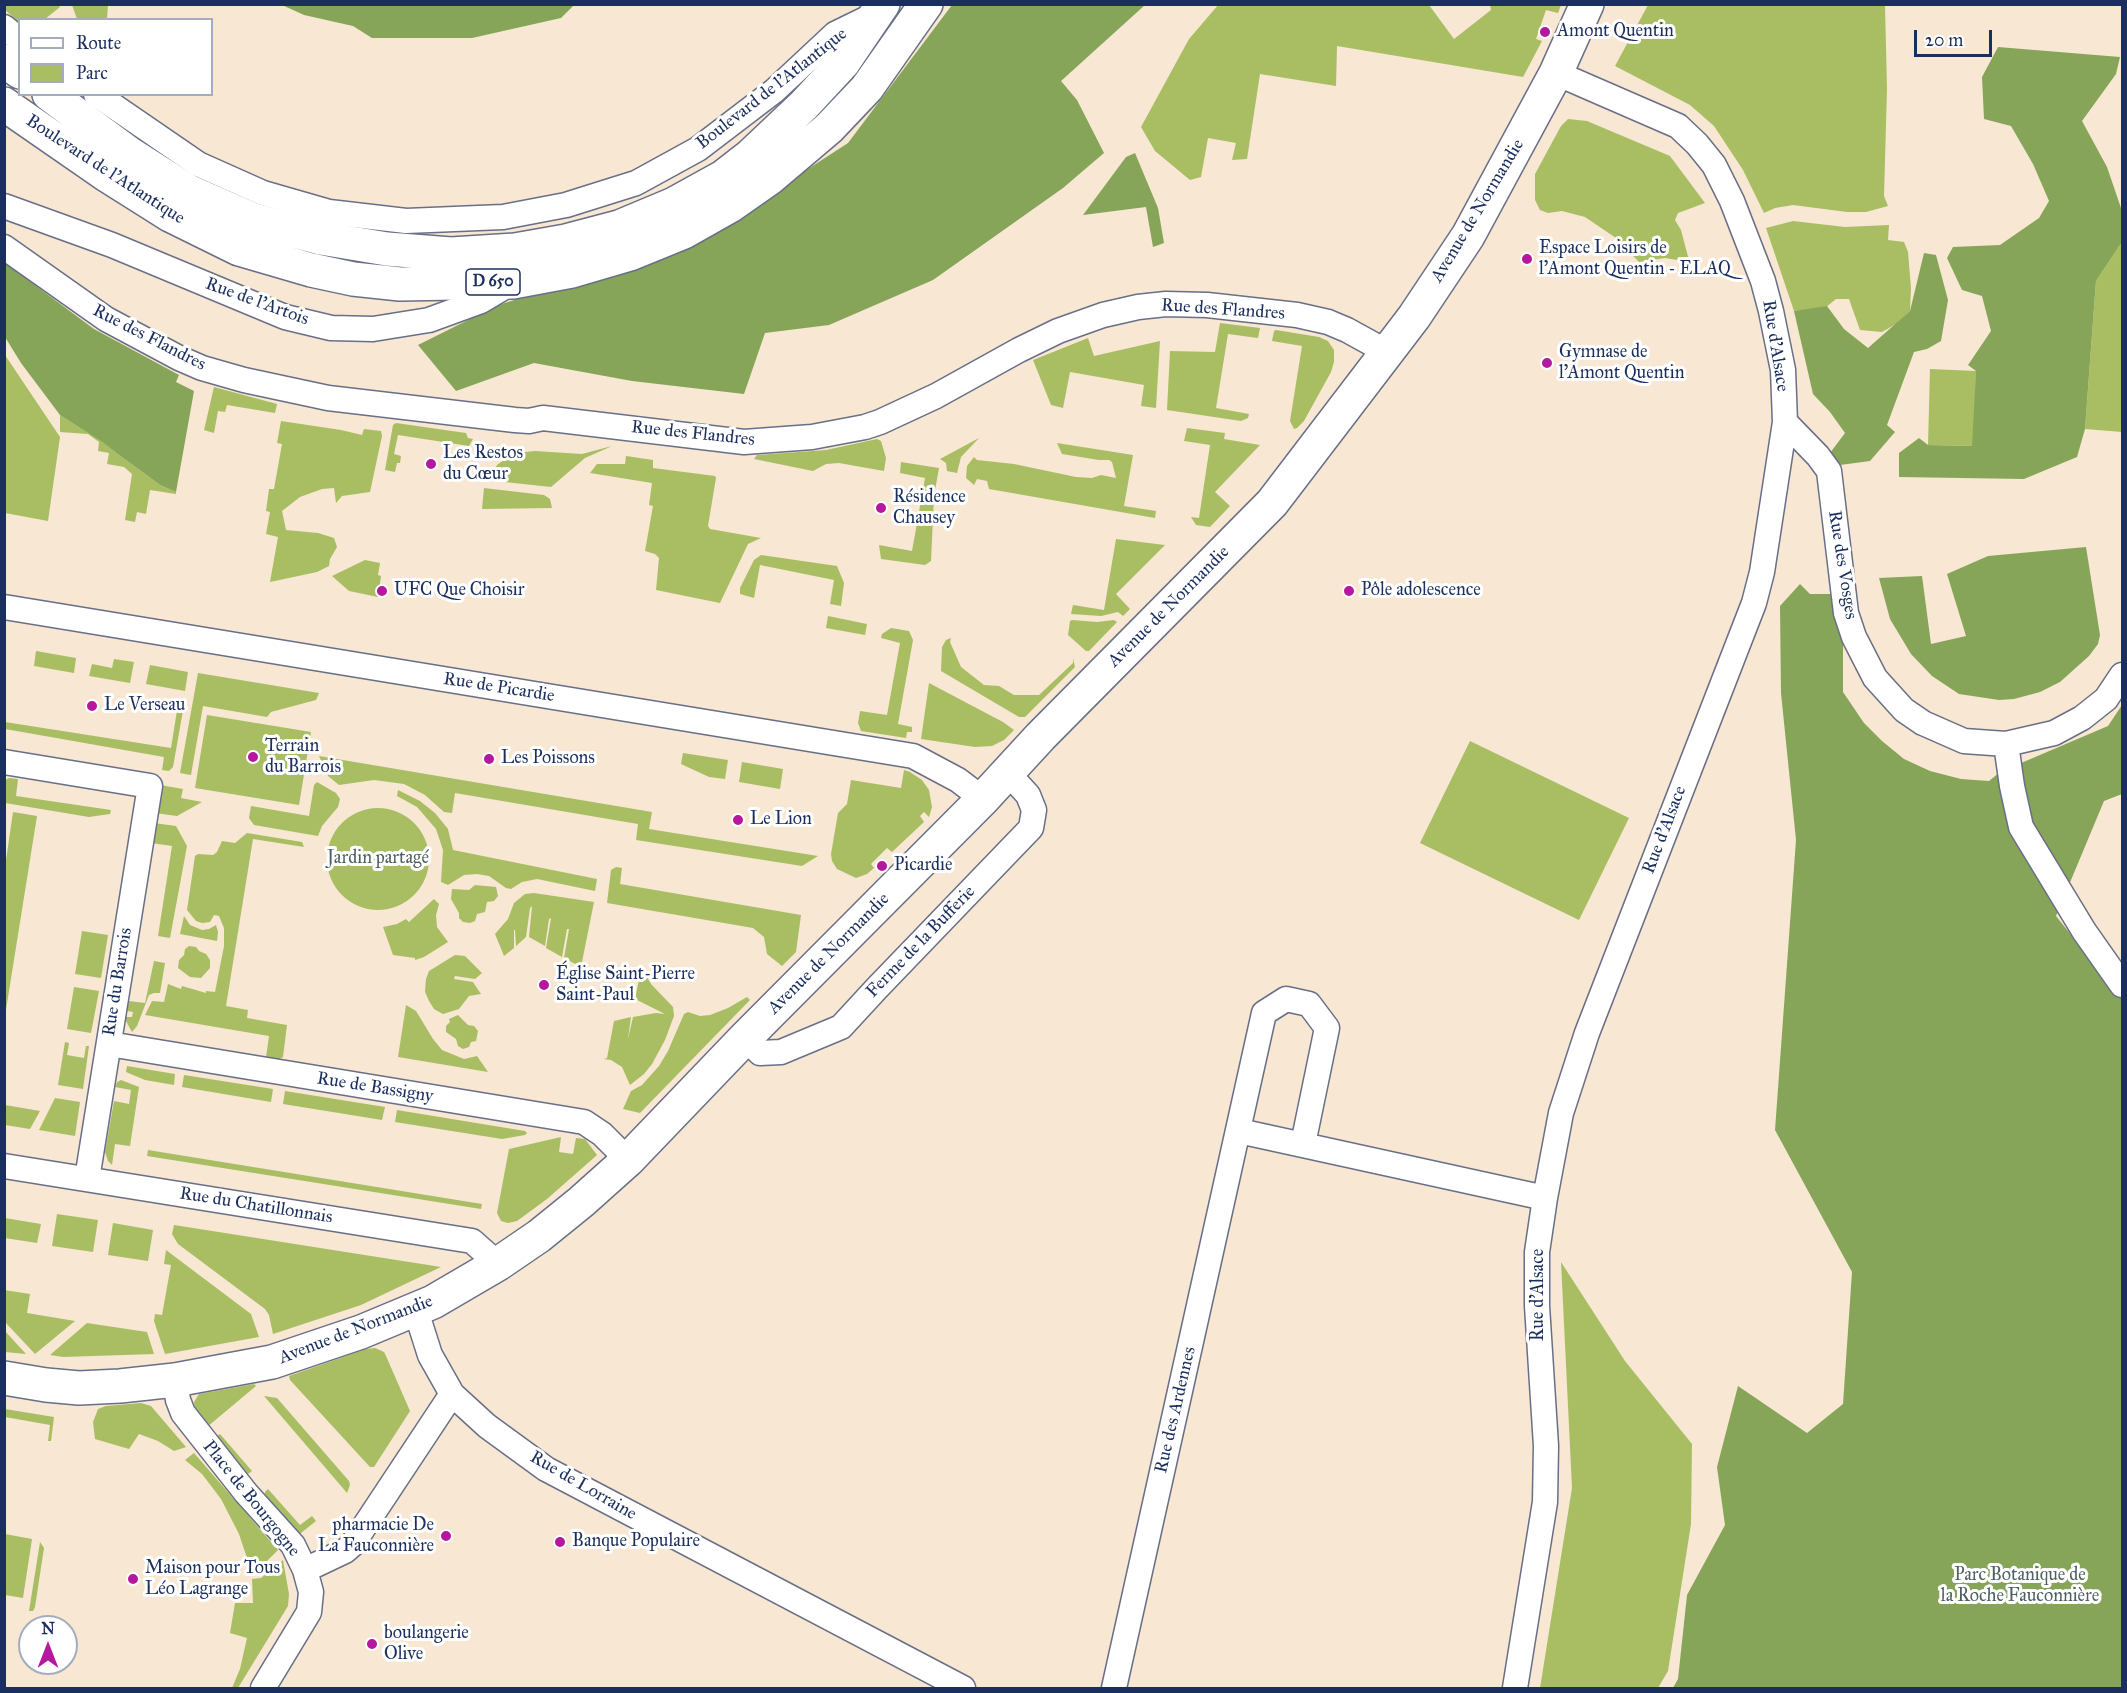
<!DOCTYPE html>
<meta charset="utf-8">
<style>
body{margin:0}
#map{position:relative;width:2127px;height:1693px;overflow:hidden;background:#f7e7d3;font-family:"IM FELL Great Primer",serif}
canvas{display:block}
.frame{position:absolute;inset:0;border:6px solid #1b2f5e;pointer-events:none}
.legend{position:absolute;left:18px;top:18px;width:195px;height:78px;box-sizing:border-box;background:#fff;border:2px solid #a4acbf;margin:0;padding:8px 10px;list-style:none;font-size:18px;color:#1b2f5e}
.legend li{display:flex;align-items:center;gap:12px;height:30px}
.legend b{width:30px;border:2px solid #a4acbf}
.north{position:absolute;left:18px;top:1615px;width:60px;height:60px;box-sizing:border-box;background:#fff;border:2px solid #a4acbf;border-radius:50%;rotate:0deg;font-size:16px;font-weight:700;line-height:24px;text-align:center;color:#1b2f5e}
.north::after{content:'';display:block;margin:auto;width:21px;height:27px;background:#b5179e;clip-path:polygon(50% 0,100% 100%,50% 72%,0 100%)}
.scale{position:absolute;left:1914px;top:30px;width:78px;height:27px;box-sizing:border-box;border:3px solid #1b2f5e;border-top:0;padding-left:8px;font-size:18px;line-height:21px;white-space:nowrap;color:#1b2f5e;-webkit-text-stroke:4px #fff;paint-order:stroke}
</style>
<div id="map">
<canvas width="2127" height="1693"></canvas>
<div class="frame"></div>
<ul class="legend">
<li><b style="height:8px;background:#fff"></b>Route</li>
<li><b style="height:16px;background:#a9be63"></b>Parc</li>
</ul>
<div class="north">N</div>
<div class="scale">20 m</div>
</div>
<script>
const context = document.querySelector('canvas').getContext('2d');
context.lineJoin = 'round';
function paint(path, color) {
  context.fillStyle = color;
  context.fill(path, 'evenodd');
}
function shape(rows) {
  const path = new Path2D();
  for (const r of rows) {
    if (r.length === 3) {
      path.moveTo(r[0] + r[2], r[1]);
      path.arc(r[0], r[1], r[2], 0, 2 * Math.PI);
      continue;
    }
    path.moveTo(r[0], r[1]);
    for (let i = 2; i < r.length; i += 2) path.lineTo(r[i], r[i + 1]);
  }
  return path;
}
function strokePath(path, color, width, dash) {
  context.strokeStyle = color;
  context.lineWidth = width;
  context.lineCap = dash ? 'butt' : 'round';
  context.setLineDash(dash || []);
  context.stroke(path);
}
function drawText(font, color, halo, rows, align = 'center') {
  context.font = font + ' "IM FELL Great Primer",serif';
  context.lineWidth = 6;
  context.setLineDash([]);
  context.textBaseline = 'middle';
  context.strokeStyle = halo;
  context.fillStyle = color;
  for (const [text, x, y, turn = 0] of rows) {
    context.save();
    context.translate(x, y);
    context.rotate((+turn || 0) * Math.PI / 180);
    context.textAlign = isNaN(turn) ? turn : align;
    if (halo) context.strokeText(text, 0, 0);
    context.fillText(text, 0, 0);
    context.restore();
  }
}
const green = shape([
 [1219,4,1429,5,1454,39,1491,10,1490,5,1561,5,1558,13,1546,10,1536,39,1542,41,1523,77,1337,46,1336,86,1260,74,1247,159,1232,160,1236,143,1208,138,1201,177,1190,180,1155,151,1141,127,1189,39],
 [4,5,59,5,60,7,45,19,20,20,19,22,5,10],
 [72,5,108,5,107,19,77,19],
 [1648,5,1885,5,1887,89,1884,196,1888,206,1866,212,1847,212,1793,205,1775,208,1764,213,1743,170,1714,126,1690,105,1615,66],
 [1568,119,1587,121,1670,156,1705,203,1678,213,1675,220,1681,230,1691,268,1677,260,1665,258,1639,262,1616,238,1585,217,1562,211,1548,213,1540,210,1535,200,1535,174,1561,126],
 [1793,221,1845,227,1889,225,1888,240,1904,242,1908,252,1911,288,1910,311,1896,324,1882,332,1860,330,1849,299,1836,299,1825,308,1794,311,1766,228],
 [2122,242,2122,432,2085,429,2096,281],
 [1220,323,1260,328,1258,338,1228,334,1216,408,1249,414,1248,418,1241,421,1167,410,1170,351,1215,352],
 [1276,330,1319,337,1328,341,1334,350,1334,362,1331,372,1304,421,1297,428,1294,429,1290,421,1302,346,1272,341,1274,331],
 [1088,338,1094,356,1160,341,1156,408,1141,406,1144,385,1070,372,1063,408,1051,405,1033,360],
 [5,355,60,437,48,521,5,513],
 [1930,369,1976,371,1974,446,1928,445],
 [214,387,277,404,275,413,227,405,225,412,218,411,214,433,204,430],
 [60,415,105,443,115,452,160,485,176,492,176,494,150,490,146,514,137,512,135,522,125,520,132,474,124,467,107,464,109,453,98,451,99,442,88,434,60,432],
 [281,421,341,430,362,435,364,429,381,431,382,436,370,492,342,496,336,503,334,488,322,489,300,497,282,511,286,530,318,533,334,538,337,547,330,559,329,566,317,572,270,582,278,537,266,534,270,512,266,511,269,489,274,489,282,444,277,443],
 [396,423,466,433,468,438,473,439,469,446,398,435,394,454,401,456,400,463,397,463,395,472,385,470,393,425],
 [1187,428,1225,433,1224,439,1260,445,1215,492,1230,506,1210,527,1196,525,1191,517,1199,518,1210,445,1184,441],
 [979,438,961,457,957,473,947,471,946,463,940,459],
 [877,439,881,441,886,458,884,471,839,463,826,464,813,471,754,459,757,455,826,450],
 [1057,443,1133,455,1124,506,1156,511,1155,518,989,489,987,481,977,479,974,485,966,478,967,466,974,457,977,460,1014,464,1076,477,1092,478,1101,475,1116,478,1112,462,1109,460,1099,460,1062,454],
 [612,446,585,458,551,487,486,480,498,464,515,453,535,451,582,454],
 [626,456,653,460,653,468,715,476,716,478,708,526,710,529,761,538,748,544,720,603,656,590,659,558,655,554,645,551,653,506,649,505,652,483,590,473,597,464,625,464],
 [901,462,939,468,934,496,931,561,925,565,881,559,879,545,912,551,925,478,900,473],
 [484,488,544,495,550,499,552,508,482,509],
 [1116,539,1165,545,1116,594,1130,609,1123,616,1118,612,1101,616,1071,614,1073,605,1104,610],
 [761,555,837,566,844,583,841,606,830,604,834,580,760,565,754,598,740,594,740,588,754,560],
 [365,560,380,563,378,575,381,576,378,597,349,591,332,576],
 [828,616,867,624,865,635,826,628],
 [1072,620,1097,622,1114,620,1117,622,1089,651,1086,651,1068,635,1070,621],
 [891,628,909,631,913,640,898,724,912,727,912,732,907,732,906,738,861,731,858,723,860,711,887,715,900,643,881,638,882,634],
 [951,638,950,642,961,667,984,685,999,686,1014,695,1039,695,1073,663,1073,658,1075,667,1025,717,1019,717,941,671,942,647,946,640],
 [36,651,76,658,74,673,34,666],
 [114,659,134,662,130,683,89,676,92,664,112,668],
 [150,665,188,672,185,691,146,684],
 [198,673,319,693,316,700,271,712,267,717,203,706,191,775,180,773],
 [929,683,1003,722,1014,730,1004,740,992,746,975,747,921,739],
 [179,698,185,699,173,767,169,771,162,770,164,757,5,729,5,722,171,748],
 [207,715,311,732,299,805,195,788],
 [1470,741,1629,818,1579,920,1420,843],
 [683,753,728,760,725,779,709,777,681,764],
 [319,756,652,812,649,829,818,856,802,866,636,840,638,824,455,793,452,813,444,812,425,795,404,784,374,780,339,785,328,776],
 [742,762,783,769,780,789,739,782],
 [904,770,910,772,922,780,929,790,932,807,929,817,924,812,920,816,924,822,892,852,887,848,871,864,874,868,867,874,856,878,837,869,832,861,831,854,838,813,847,804,851,780,901,788],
 [9,778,18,779,16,796,111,810,110,814,89,817,5,803,5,780],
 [317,782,336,793,340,799,338,807,322,826,318,836,254,825,249,818,251,806,309,816,314,785],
 [160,785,183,789,181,798,202,802,177,816,155,813],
 [398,790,420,801,435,813,448,829,453,850,597,879,595,891,537,879,522,882,511,889,506,888,489,876,477,874,464,875,448,885,441,882,443,850,436,829,417,807,397,796],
 [378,859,51],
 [13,812,37,816,5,1016,5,867],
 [154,823,176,826,187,846,170,938,158,936,172,846,151,843],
 [247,833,302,842,304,847,253,839,226,1006,248,1010,247,1018,287,1025,283,1057,280,1059,266,1057,269,1036,145,1015,152,1001,164,1002,168,984,181,989,182,986,206,993,206,991,215,992,224,946,224,928,219,916,214,915,210,922,202,923,196,921,187,910,195,856,198,854,213,855,217,852,222,841,235,843],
 [616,867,622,868,620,884,801,915,796,952,782,966,767,954,764,937,753,928,607,903,611,870],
 [475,885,496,887,498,896,494,901,487,902,485,912,477,914,475,921,470,923,463,922,459,918,459,913,451,899,452,889,469,890],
 [534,893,594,902,581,967,564,958,569,929,567,929,562,957,546,948,551,918,549,919,545,946,529,937,532,906,530,908,526,937,516,946,515,930,514,930,514,948,504,956,495,934,508,919,514,903,525,894],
 [434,899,439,904,436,915,437,927,448,942,424,957,415,960,415,958,393,955,383,927,397,924,406,919,409,922],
 [184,916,190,925,202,930,209,929,216,925,218,932,217,941,180,934],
 [82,931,108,935,101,978,75,974],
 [189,946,196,947,199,951,206,954,210,960,210,968,201,978,190,977,178,968,179,960,184,955,185,949],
 [455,955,465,956,482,973,475,979,455,976,454,979,473,982,481,994,469,996,459,1009,443,1014,434,1009,429,1001,425,992,426,979,429,971],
 [154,961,165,963,160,993,154,993,149,995,137,1026,132,1032,126,1021,126,1017,132,1017,133,1012,127,1011,129,1001,145,1003],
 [645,973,651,984,673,1007,674,1016,665,1040,652,1064,644,1074,630,1085,622,1067,611,1060,604,1059,607,1058,614,1021,631,1017,628,1039,633,1017,656,1013,665,1014,635,999,640,975],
 [74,987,99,991,91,1033,67,1029],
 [747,997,750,1000,640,1113,623,1109,631,1091,642,1085,659,1066,668,1051,684,1014,688,1012,700,1016,710,1015,728,1008],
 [406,1005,416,1011,433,1039,442,1050,464,1059,477,1056,488,1072,398,1057],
 [458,1015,468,1025,474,1026,478,1031,476,1041,471,1042,469,1047,463,1049,458,1046,456,1039,446,1032,446,1026,450,1022,449,1019],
 [65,1042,69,1043,67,1055,84,1058,86,1046,89,1046,83,1089,58,1085],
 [127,1066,175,1074,174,1085,145,1080,126,1072],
 [184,1075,273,1089,271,1102,182,1087],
 [121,1080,139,1087,130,1146,115,1144,112,1165,108,1161,105,1152,114,1101,129,1104,131,1090,115,1087,117,1082],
 [285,1091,385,1107,382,1120,283,1104],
 [55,1098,80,1102,75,1136,39,1130],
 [5,1105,40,1111,30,1129,5,1125],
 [397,1110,525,1131,527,1133,525,1135,502,1139,395,1122],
 [561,1137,559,1152,573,1154,576,1138,585,1139,597,1155,547,1199,517,1221,508,1223,501,1221,497,1213,509,1149],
 [148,1150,482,1204,481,1209,147,1156],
 [57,1214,98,1220,93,1252,52,1246],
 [5,1218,41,1224,37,1243,5,1238],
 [113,1223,153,1230,148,1261,108,1255],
 [174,1225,441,1267,361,1305,273,1334,269,1315,265,1309,178,1244,172,1234],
 [166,1250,251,1314,259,1337,165,1354,154,1321,155,1314,162,1315,171,1265,164,1264],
 [1561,1262,1625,1361,1692,1444,1691,1524,1668,1671,1658,1688,1540,1688,1572,1488],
 [4,1290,30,1294,27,1313,75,1321,35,1354,5,1322],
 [87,1323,147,1332,154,1354,63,1357,50,1355],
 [4,1331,5,1331,26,1354,5,1352],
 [375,1348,384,1352,386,1356,410,1411,374,1467,370,1467,290,1380,289,1376,366,1349],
 [254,1384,256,1386,207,1427,195,1410,194,1402,199,1394],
 [264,1396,277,1398,349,1481,350,1485,347,1493],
 [141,1403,151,1406,186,1447,174,1451,158,1441,139,1434,129,1449,95,1439,93,1422,98,1409,106,1406],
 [5,1409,54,1417,51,1441,48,1441,50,1425,5,1417],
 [220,1434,252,1471,248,1474,245,1474,212,1440],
 [194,1453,278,1550,259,1569,251,1570,239,1534,221,1499,202,1474,185,1460],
 [268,1489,300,1525,312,1516,316,1521,296,1537,264,1500,265,1492],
 [5,1534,32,1539,23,1598,5,1595],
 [40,1542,44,1548,35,1607,33,1611,29,1611],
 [283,1560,289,1594,288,1606,238,1688,232,1688,240,1669,247,1638,230,1633,235,1603,253,1603,252,1579,261,1578]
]);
const forest = shape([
 [282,5,574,5,561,18,472,38,372,38,353,26,304,15],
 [952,5,1145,5,1061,81,1077,100,1104,153,1063,188,933,280,829,325,765,333,744,394,632,381,534,363,456,391,418,345,498,305,686,248,848,143],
 [1998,47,2120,57,2116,74,2082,121,2107,167,2122,211,2122,242,2096,281,2085,429,2077,457,2024,479,1899,477,1899,453,1919,438,1928,445,1972,446,1976,371,1968,365,1991,331,1982,296,1962,290,1947,258,1953,247,2000,245,2039,218,2049,201,2033,164,2011,126,1984,119,1982,77],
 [1135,153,1158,208,1164,243,1153,247,1146,207,1083,215,1126,157],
 [1924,253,1936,255,1948,300,1941,341,1927,349,1914,352,1887,425,1895,432,1870,461,1840,465,1830,453,1845,433,1830,412,1813,394,1794,311,1827,306,1844,329,1868,348,1910,311],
 [5,263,94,329,179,375,176,382,194,391,176,492,160,485,115,452,104,443,60,415,21,363,5,337],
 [2086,547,2100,635,2098,644,2089,656,2060,682,2040,692,2014,699,1999,700,1959,694,1932,676,1911,654,1890,619,1879,578,1922,576,1931,644,1966,636,1947,574,1988,556],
 [1800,584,1810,594,1833,594,1843,637,1843,692,1864,723,1882,741,1904,759,1930,771,1961,779,1989,781,2000,772,2108,726,2122,705,2122,794,2104,801,2056,916,2122,999,2122,1688,1673,1688,1678,1679,1687,1595,1725,1525,1717,1467,1738,1386,1807,1433,1843,1404,1852,1272,1775,1130,1796,840,1781,693,1780,606]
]);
const minor = shape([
 [4,27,20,40],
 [96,94,198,164,263,193,329,212,406,221,503,217,566,205,636,183,698,149,774,91,835,34,876,14],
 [4,206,112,245,285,317,331,328,373,329,429,320,481,301,513,282],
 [4,247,106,319,179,358,202,368,244,380,328,398,515,420,529,421,543,418,744,442,812,437,865,427,880,422,936,396,1019,350,1058,331,1103,315,1138,307,1166,304,1207,305,1297,315,1328,322,1347,330,1387,352],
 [1785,422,1818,456,1829,471,1846,613,1854,637,1875,678,1904,710,1923,723,1964,741,2006,744,2054,733,2082,718,2106,699,2122,675],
 [4,607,913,756,958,780,983,799],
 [2006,744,2012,786,2021,827,2084,931,2122,985],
 [4,762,150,786,87,1179],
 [745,1038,760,1053,781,1052,841,1027,877,988,1031,828,1034,810,1028,795,1007,772],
 [109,1044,584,1122,602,1134,628,1160],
 [1239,1131,1545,1198],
 [4,1166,472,1241,498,1264],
 [416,1311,430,1355,452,1394,487,1426,546,1469,963,1688],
 [175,1380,178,1400,183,1413,246,1493,293,1545,305,1570,311,1592,309,1612,263,1688],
 [305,1570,345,1551,352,1545,452,1394],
 [1114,1688,1264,1013,1286,999,1309,1004,1327,1028,1303,1144],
 [1515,1688,1545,1502,1546,1446,1537,1306,1537,1252,1545,1198,1561,1113,1587,1033,1754,603,1762,572,1785,422,1783,370,1771,311,1763,281,1732,201,1714,165,1697,144,1678,126,1556,73]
]);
const secondary = shape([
 [4,1378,46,1385,79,1388,120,1386,175,1380,272,1362,361,1332,433,1302,498,1264,539,1236,581,1202,628,1160,745,1038,983,799,1041,736,1272,503,1414,317,1468,236,1556,73,1587,4]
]);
const primary = shape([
 [4,61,20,72],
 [49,94,130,154,188,191,254,220,321,238,387,249,451,254,515,250,566,241,619,227,674,204,723,177,750,156,804,105,843,63,883,4],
 [4,104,105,174,170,215,239,249,311,270,353,279,400,284,513,282,572,271,630,254,684,232,730,206,770,178,829,128,867,88,926,4]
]);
const markers = [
 [1545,32,6,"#b5179e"],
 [1527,259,6,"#b5179e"],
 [1547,363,6,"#b5179e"],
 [431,464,6,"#b5179e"],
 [881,508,6,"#b5179e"],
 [382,591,6,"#b5179e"],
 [1349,591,6,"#b5179e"],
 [92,706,6,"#b5179e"],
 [253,757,6,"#b5179e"],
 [489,759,6,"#b5179e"],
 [738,820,6,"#b5179e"],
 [882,866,6,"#b5179e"],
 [544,985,6,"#b5179e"],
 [446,1536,6,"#b5179e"],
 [560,1542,6,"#b5179e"],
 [133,1579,6,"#b5179e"],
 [372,1644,6,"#b5179e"]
];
const shields = [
 [493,282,54]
];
const shieldNames = [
 ["D 650",493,282]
];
const poiNames = [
 ["Amont Quentin",1557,32],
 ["Espace Loisirs de",1539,249],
 ["l'Amont Quentin - ELAQ",1539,270],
 ["Gymnase de",1559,353],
 ["l'Amont Quentin",1559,374],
 ["Les Restos",443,454],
 ["du Cœur",443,475],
 ["Résidence",893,498],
 ["Chausey",893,519],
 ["UFC Que Choisir",394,591],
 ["Pôle adolescence",1361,591],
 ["Le Verseau",104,706],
 ["Terrain",265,747],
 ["du Barrois",265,768],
 ["Les Poissons",501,759],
 ["Le Lion",750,820],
 ["Picardie",894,866],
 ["Église Saint-Pierre",556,975],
 ["Saint-Paul",556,996],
 ["pharmacie De",434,1526,"right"],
 ["La Fauconnière",434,1547,"right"],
 ["Banque Populaire",572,1542],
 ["Maison pour Tous",145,1569],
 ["Léo Lagrange",145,1590],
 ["boulangerie",384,1634],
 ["Olive",384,1655]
];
const streetNames = [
 ["Boulevard de l'Atlantique",772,89,-38],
 ["Boulevard de l'Atlantique",105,170,33],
 ["Avenue de Normandie",1478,211,-59],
 ["Rue de l'Artois",257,302,20],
 ["Rue des Flandres",1223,310,4],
 ["Rue des Flandres",149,338,27],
 ["Rue d'Alsace",1775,346,81],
 ["Rue des Flandres",693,434,6],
 ["Rue des Vosges",1842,565,81],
 ["Avenue de Normandie",1169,607,-45],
 ["Rue de Picardie",499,688,9],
 ["Rue d'Alsace",1665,830,-69],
 ["Ferme de la Bufferie",921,942,-46],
 ["Avenue de Normandie",829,954,-45],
 ["Rue du Barrois",118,982,-81],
 ["Rue de Bassigny",375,1088,9],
 ["Rue du Chatillonnais",256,1206,9],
 ["Rue d'Alsace",1539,1295,-90],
 ["Avenue de Normandie",356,1330,-21],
 ["Rue des Ardennes",1176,1410,-77],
 ["Rue de Lorraine",583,1486,30],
 ["Place de Bourgogne",251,1499,51]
];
const parkNames = [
 ["Jardin partagé",378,859],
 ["Parc Botanique de",2020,1576],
 ["la Roche Fauconnière",2020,1597]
];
paint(green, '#a9be63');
paint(forest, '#86a559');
strokePath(minor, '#686f87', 27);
strokePath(secondary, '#686f87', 36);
strokePath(primary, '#686f87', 36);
strokePath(minor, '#fff', 24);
strokePath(secondary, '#fff', 33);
strokePath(primary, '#fff', 33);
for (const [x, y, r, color] of markers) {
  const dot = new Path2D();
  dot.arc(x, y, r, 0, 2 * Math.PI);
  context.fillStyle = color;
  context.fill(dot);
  strokePath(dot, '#fff', 2);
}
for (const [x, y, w] of shields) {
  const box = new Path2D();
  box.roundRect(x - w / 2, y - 13, w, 26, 4.5);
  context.fillStyle = '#fff';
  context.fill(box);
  strokePath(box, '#1b2f5e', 1.5);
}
drawText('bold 16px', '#1b2f5e', null, shieldNames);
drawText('18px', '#1b2f5e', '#fff', poiNames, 'left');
drawText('18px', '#1b2f5e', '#fff', streetNames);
drawText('18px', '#4d6160', '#fff', parkNames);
</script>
